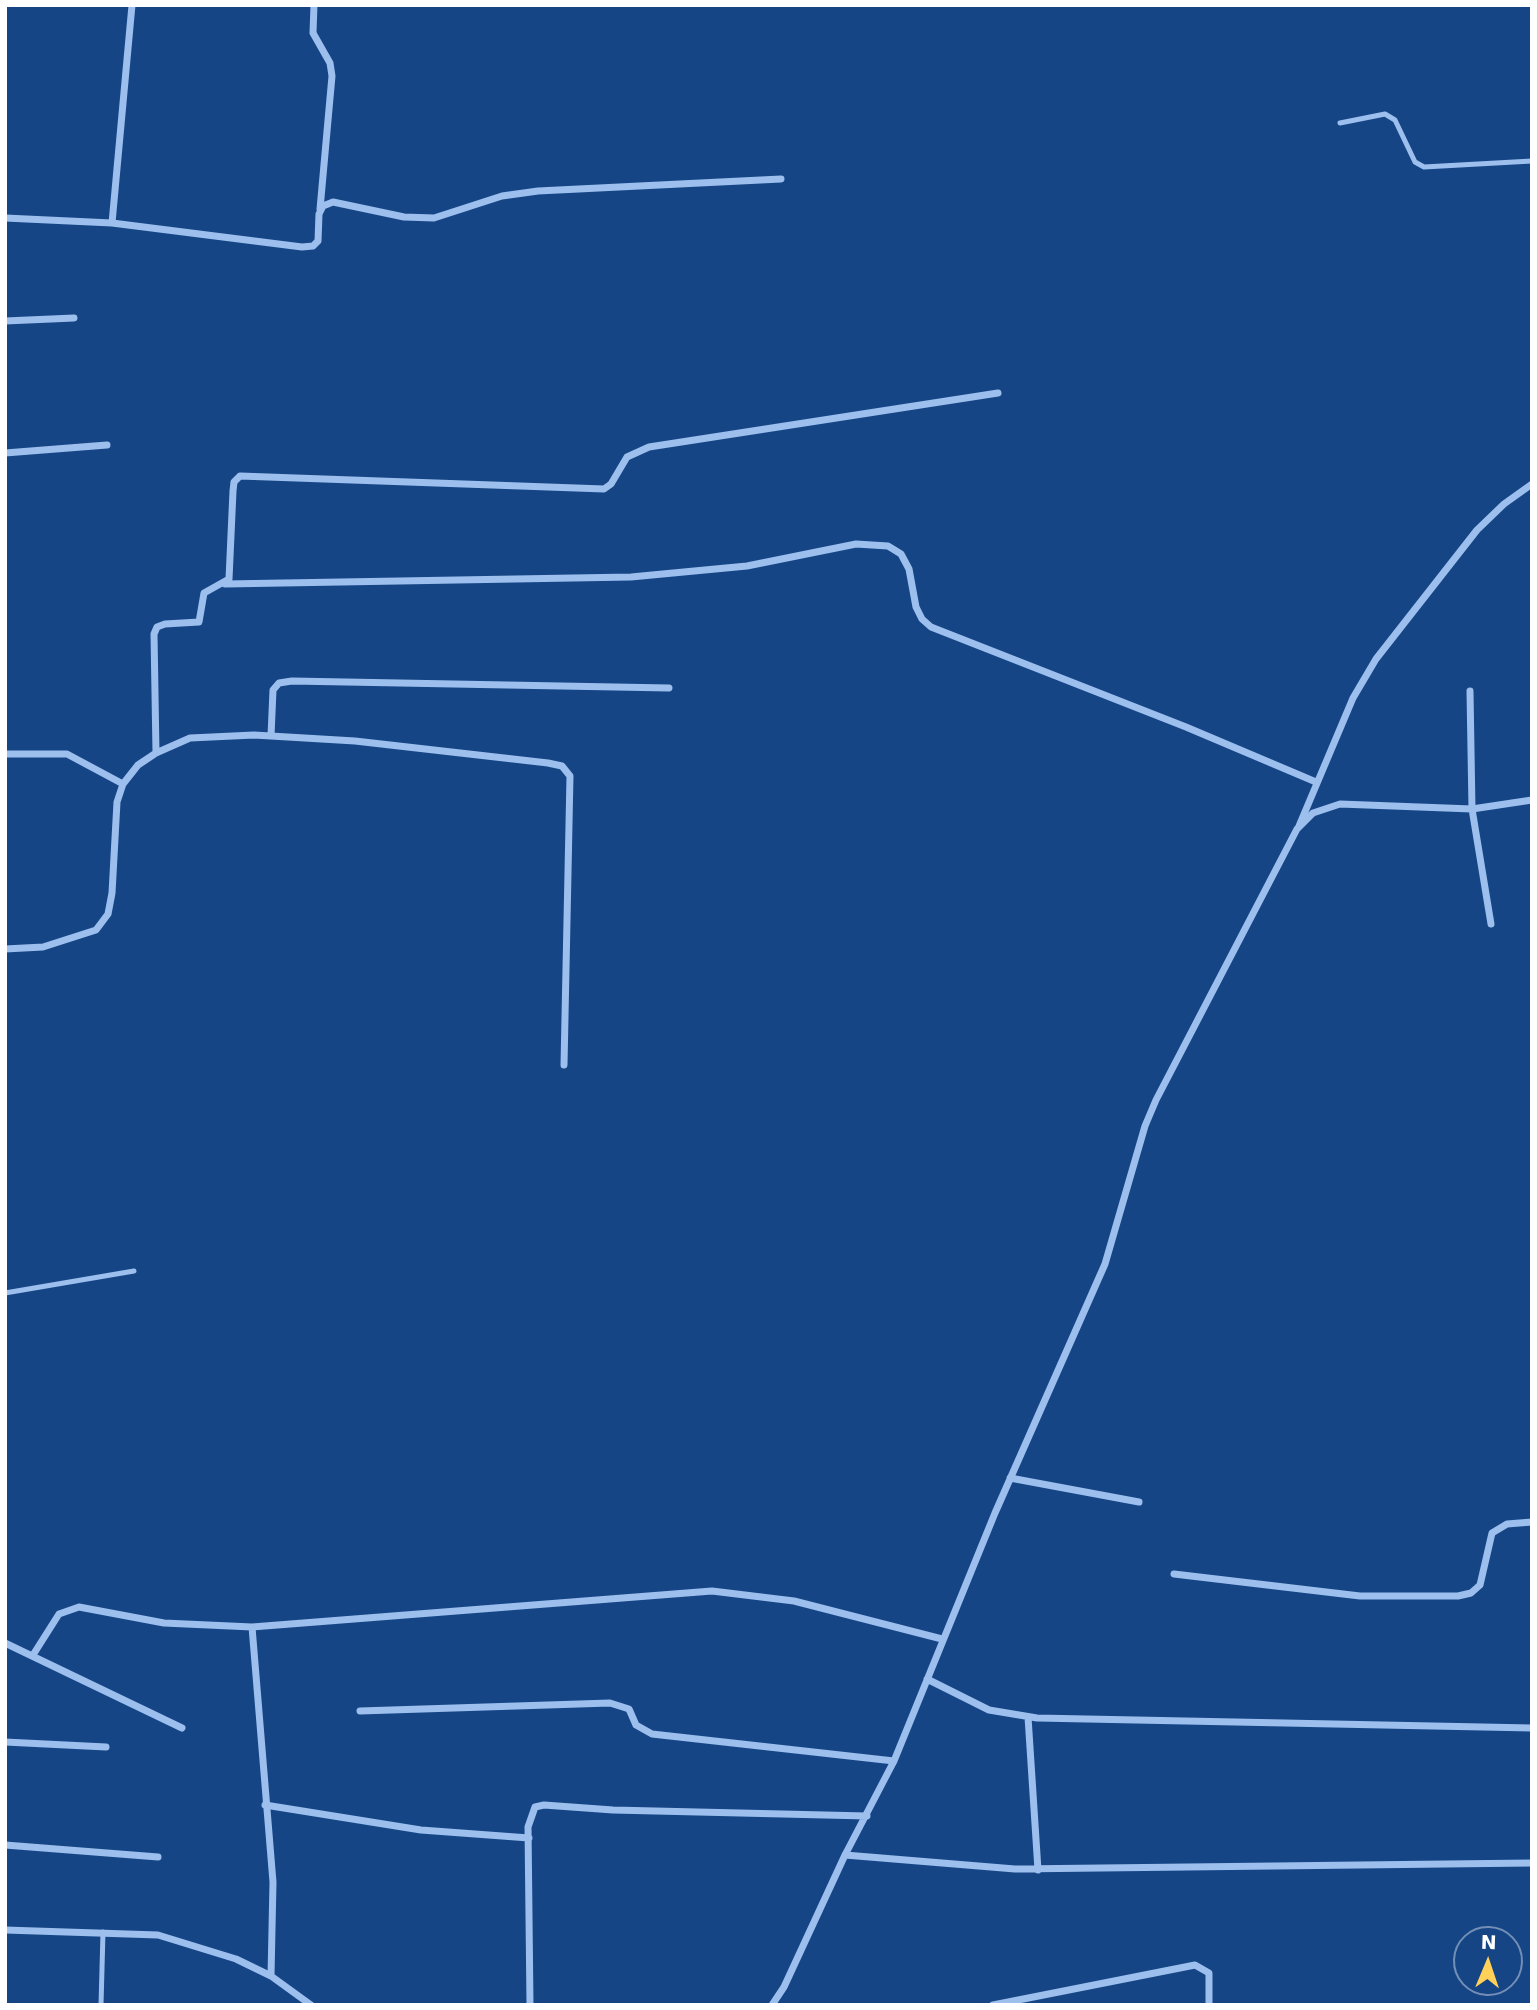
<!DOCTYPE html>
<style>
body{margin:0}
#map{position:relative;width:1537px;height:2010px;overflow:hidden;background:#164586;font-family:"DejaVu Sans",sans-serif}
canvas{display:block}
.frame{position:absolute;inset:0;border:7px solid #fff;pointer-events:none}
.north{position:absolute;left:1453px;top:1926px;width:70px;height:70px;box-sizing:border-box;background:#164586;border:2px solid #738fb6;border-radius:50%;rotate:2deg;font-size:19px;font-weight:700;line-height:28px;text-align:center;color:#fff}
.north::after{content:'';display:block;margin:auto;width:24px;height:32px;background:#ffd158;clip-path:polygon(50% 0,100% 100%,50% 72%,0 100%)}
</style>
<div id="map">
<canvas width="1537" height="2010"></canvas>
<div class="frame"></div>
<div class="north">N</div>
</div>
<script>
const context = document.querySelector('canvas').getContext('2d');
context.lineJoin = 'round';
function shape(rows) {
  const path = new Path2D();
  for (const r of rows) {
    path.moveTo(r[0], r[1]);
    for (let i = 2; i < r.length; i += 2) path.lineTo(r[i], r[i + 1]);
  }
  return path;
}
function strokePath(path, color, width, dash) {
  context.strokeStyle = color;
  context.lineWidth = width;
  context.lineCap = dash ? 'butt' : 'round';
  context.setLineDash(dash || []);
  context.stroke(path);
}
const lane = shape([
 [1340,123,1385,114,1395,120,1415,162,1424,167,1532,161],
 [5,1293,134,1271],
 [101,2005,103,1932]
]);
const street = shape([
 [314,5,313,33,330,63,332,76,320,209],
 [5,218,112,223,302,247,313,246,318,241,319,214,323,206,333,202,404,217,434,218,502,196,538,191,781,179],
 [112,223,132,5],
 [5,321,74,318],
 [5,453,107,445],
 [225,584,631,577,747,566,856,544,888,546,901,554,909,569,916,607,922,619,931,627,1186,727,1316,782],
 [1470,691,1472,809,1491,924],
 [271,736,273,690,279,683,292,681,669,688],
 [156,753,154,634,157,627,165,624,199,622,204,593,229,579,233,491,234,482,240,476,604,489,611,484,627,457,649,447,998,393],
 [5,754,67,754,123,784],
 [1299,826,1353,698,1376,659,1477,530,1504,504,1532,484],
 [5,949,43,947,96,930,108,914,112,893,117,802,123,784,138,765,156,753,190,738,254,735,355,741,548,763,562,766,570,776,564,1065],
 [1010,1478,1139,1502],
 [1174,1574,1360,1596,1458,1596,1471,1593,1480,1585,1492,1533,1507,1524,1532,1522],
 [252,1627,273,1882,271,1976],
 [5,1643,182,1728],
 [33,1655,59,1614,79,1607,164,1623,252,1627,712,1591,794,1601,942,1639],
 [927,1679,989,1710,1037,1718,1532,1728],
 [360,1711,610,1703,629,1709,636,1725,652,1734,894,1761],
 [1028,1717,1038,1870],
 [5,1742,106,1747],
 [265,1805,421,1830,529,1838],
 [5,1845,158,1857],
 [845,1855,1015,1869,1532,1863],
 [5,1930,158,1935,236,1959,271,1976,311,2005],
 [530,2005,528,1827,535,1807,544,1805,613,1810,867,1816],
 [772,2005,784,1987,845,1855,894,1761,995,1513,1105,1264,1145,1126,1156,1100,1297,829,1313,813,1340,804,1472,809,1532,800],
 [993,2005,1195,1965,1209,1973,1209,2005]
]);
strokePath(lane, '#9cbfee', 5);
strokePath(street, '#9cbfee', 7);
</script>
